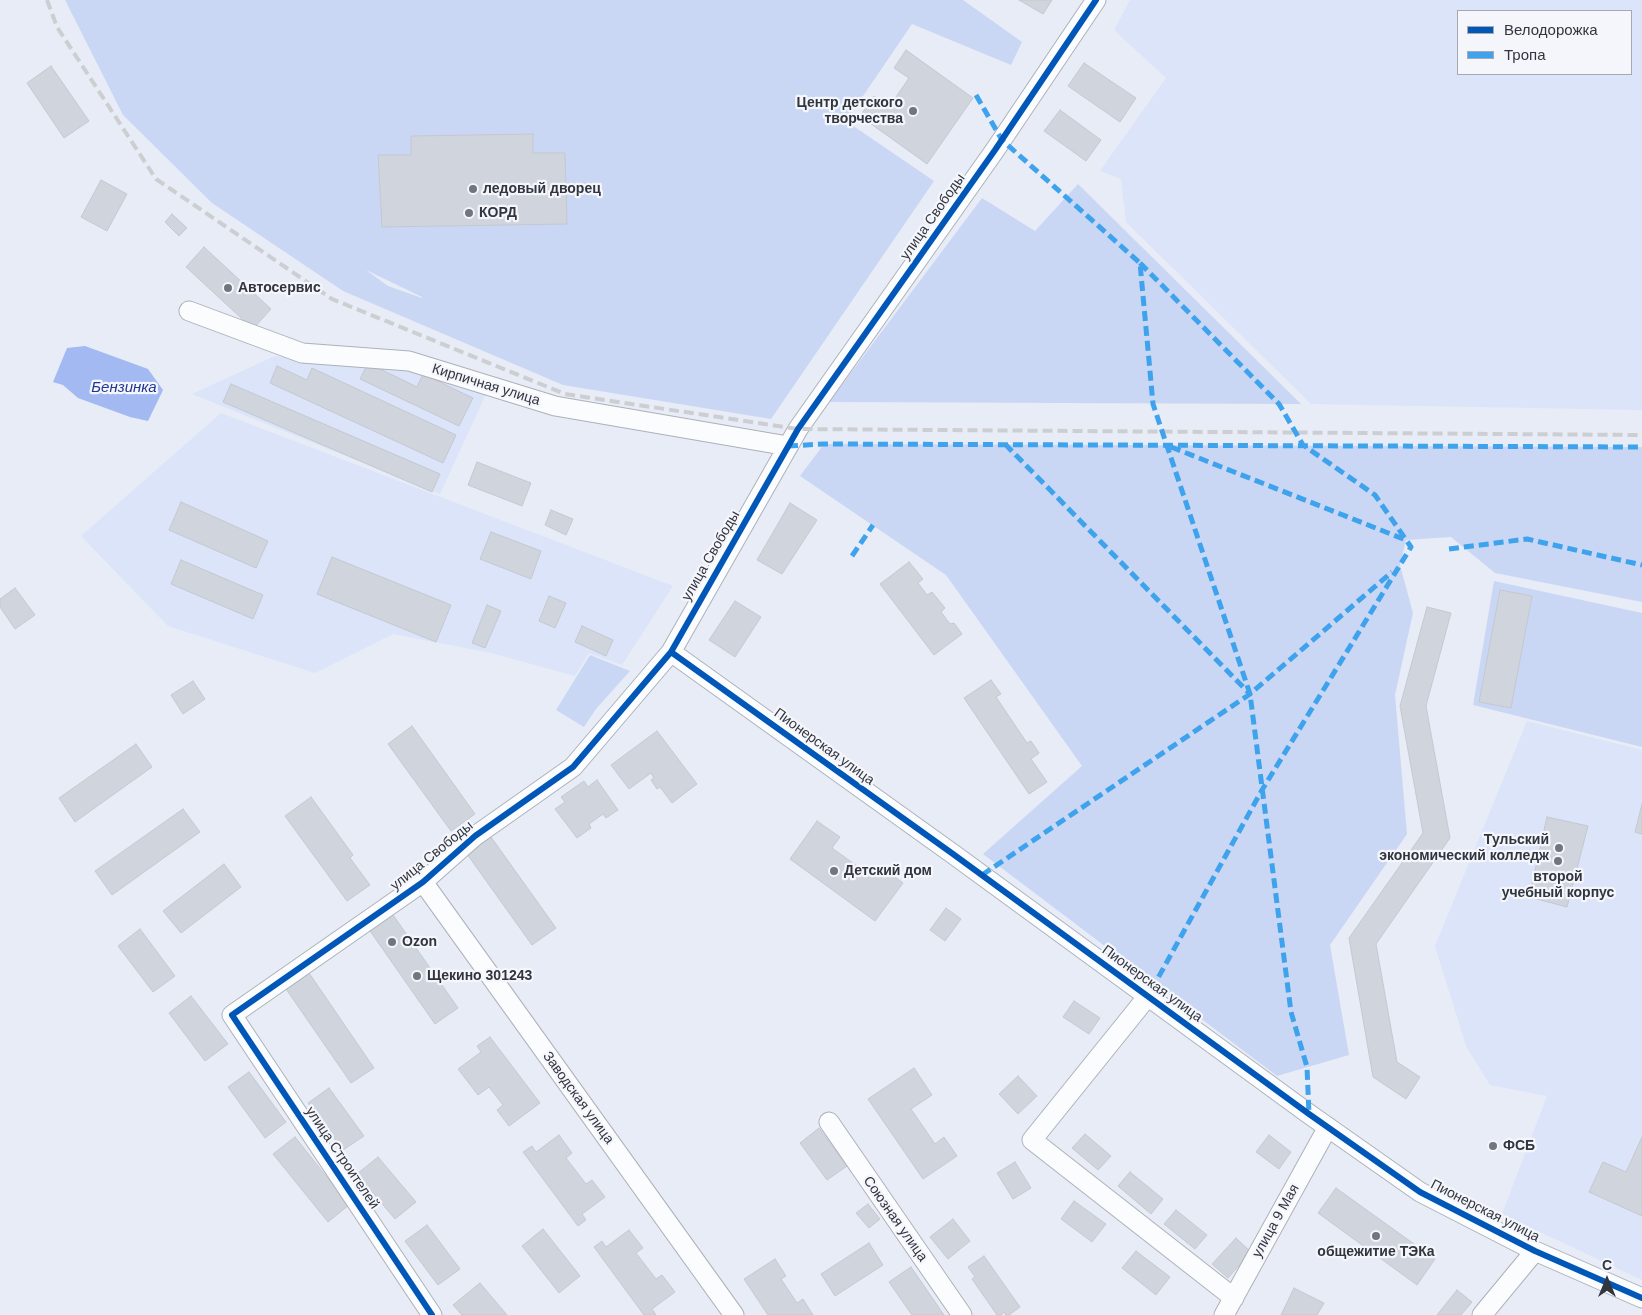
<!DOCTYPE html>
<meta charset="utf-8">
<style>
body{margin:0}
#map{position:relative;width:1642px;height:1315px;overflow:hidden;background:#e7ecf6;font-family:Helvetica,sans-serif}
canvas{display:block}
.legend{position:absolute;left:1457px;top:10px;width:175px;height:65px;box-sizing:border-box;background:#f4f6fb;border:1px solid #a6a9af;margin:0;padding:6px 9px;list-style:none;font-size:15px;color:#31353e}
.legend li{display:flex;align-items:center;gap:10px;height:25px}
.legend b{width:25px;border:1px solid #a6a9af}
.north{position:absolute;left:1582px;top:1255px;width:50px;height:50px;-webkit-text-stroke:4px #f4f6fb;paint-order:stroke;rotate:0deg;font-size:14px;font-weight:700;line-height:20px;text-align:center;color:#31353e}
.north::after{content:'';display:block;margin:auto;width:18px;height:22px;background:#31353e;clip-path:polygon(50% 0,100% 100%,50% 72%,0 100%)}
</style>
<div id="map">
<canvas width="1642" height="1315"></canvas>
<ul class="legend">
<li><b style="height:6px;background:#0057b8"></b>Велодорожка</li>
<li><b style="height:6px;background:#3ea3ec"></b>Тропа</li>
</ul>
<div class="north">С</div>
</div>
<script>
const context = document.querySelector('canvas').getContext('2d');
context.lineJoin = 'round';
function paint(path, color) {
  context.fillStyle = color;
  context.fill(path, 'evenodd');
}
function shape(rows) {
  const path = new Path2D();
  for (const r of rows) {
    path.moveTo(r[0], r[1]);
    for (let i = 2; i < r.length; i += 2) path.lineTo(r[i], r[i + 1]);
  }
  return path;
}
function strokePath(path, color, width, dash) {
  context.strokeStyle = color;
  context.lineWidth = width;
  context.lineCap = dash ? 'butt' : 'round';
  context.setLineDash(dash || []);
  context.stroke(path);
}
function drawText(font, color, halo, rows, align = 'center') {
  context.font = font + ' Helvetica,sans-serif';
  context.lineWidth = 4.5;
  context.setLineDash([]);
  context.textBaseline = 'middle';
  context.strokeStyle = halo;
  context.fillStyle = color;
  for (const [text, x, y, turn = 0] of rows) {
    context.save();
    context.translate(x, y);
    context.rotate((+turn || 0) * Math.PI / 180);
    context.textAlign = isNaN(turn) ? turn : align;
    if (halo) context.strokeText(text, 0, 0);
    context.fillText(text, 0, 0);
    context.restore();
  }
}
const built = shape([
 [1130,0,1642,0,1642,410,1311,404,1126,222,1121,179,1100,171,1166,78,1114,30],
 [1458,11,1631,11,1631,74,1458,74],
 [275,356,412,366,486,394,440,494,192,394],
 [221,413,673,586,622,665,589,653,575,676,491,653,393,634,315,673,168,626,81,536],
 [1527,721,1642,750,1642,1280,1502,1214,1547,1096,1490,1085,1466,1046,1435,946]
]);
const green = shape([
 [65,0,963,0,1022,42,1011,65,912,24,846,121,934,181,771,419,563,385,343,291,212,203,123,115],
 [366,270,422,297,422,298,388,286],
 [1078,184,1301,404,829,402,982,198,1035,231],
 [824,444,1642,447,1642,602,1495,573,1451,537,1406,540,1400,565,1413,613,1395,695,1407,834,1330,945,1349,1055,1277,1076,983,854,1082,766,946,575,800,476],
 [1494,581,1642,613,1642,747,1473,705],
 [590,655,630,671,596,709,584,727,556,710]
]);
const water = shape([
 [85,346,148,369,163,390,148,421,130,417,78,398,63,385,53,382,67,348]
]);
const building = shape([
 [1019,0,1052,0,1043,14,1019,0],
 [906,50,973,98,927,164,860,116,874,96,889,107,909,78,894,68,906,50],
 [1084,63,1136,98,1120,122,1068,86,1084,63],
 [51,66,89,121,64,138,27,83,51,66],
 [1060,110,1101,140,1086,161,1044,131,1060,110],
 [533,134,533,153,565,153,567,224,382,227,378,155,411,155,411,136,533,134],
 [101,180,127,194,107,231,81,217,101,180],
 [172,214,187,228,179,236,165,222,172,214],
 [204,247,271,309,253,329,186,267,204,247],
 [368,363,417,387,423,374,473,398,459,426,360,379,368,363],
 [277,366,307,380,312,368,456,435,443,463,270,383,277,366],
 [231,384,440,474,432,492,223,402,231,384],
 [477,462,531,483,522,506,468,485,477,462],
 [181,502,268,541,256,568,169,530,181,502],
 [790,503,817,520,782,574,757,560,790,503],
 [551,510,573,519,566,535,545,525,551,510],
 [491,532,541,551,531,579,480,559,491,532],
 [332,557,451,605,436,642,317,594,332,557],
 [181,560,263,595,253,619,171,584,181,560],
 [909,562,923,579,918,583,927,595,932,592,945,608,941,612,950,624,954,623,962,634,934,655,880,584,909,562],
 [15,588,35,615,15,629,0,607,0,599,15,588],
 [1500,590,1532,596,1511,708,1479,702,1500,590],
 [549,596,566,603,555,628,539,621,549,596],
 [735,601,761,617,735,657,709,640,735,601],
 [487,605,501,611,485,648,472,643,487,605],
 [1427,607,1451,613,1426,706,1450,838,1376,944,1397,1062,1420,1077,1406,1099,1373,1077,1349,938,1423,833,1400,706,1427,607],
 [582,626,613,640,606,656,575,642,582,626],
 [991,680,1001,694,996,697,1027,743,1031,741,1039,753,1031,759,1047,782,1029,794,964,698,991,680],
 [193,681,205,699,183,714,171,695,193,681],
 [412,726,475,814,451,831,388,744,412,726],
 [657,731,697,784,672,803,660,787,657,789,651,780,654,778,651,773,629,789,611,765,657,731],
 [136,744,152,767,75,822,59,798,136,744],
 [597,780,618,810,606,818,603,814,589,824,591,828,577,838,555,809,565,802,561,797,584,781,588,787,597,780],
 [311,797,353,855,350,858,370,885,347,901,285,816,311,797],
 [1642,804,1642,834,1635,832,1642,804],
 [183,809,200,832,112,895,95,871,183,809],
 [1547,817,1588,826,1567,907,1529,897,1547,817],
 [817,821,840,837,832,848,871,876,879,865,903,883,875,921,790,859,817,821],
 [491,837,556,928,532,945,467,854,491,837],
 [224,864,241,887,181,933,163,911,224,864],
 [946,908,961,919,945,941,930,930,946,908],
 [391,912,458,1008,435,1024,368,928,391,912],
 [140,929,175,976,153,992,118,946,140,929],
 [307,970,374,1068,351,1083,284,986,307,970],
 [191,996,228,1044,205,1061,169,1013,191,996],
 [1074,1001,1100,1018,1089,1034,1063,1017,1074,1001],
 [490,1037,540,1103,509,1126,497,1110,503,1105,489,1087,478,1095,458,1069,481,1052,477,1046,490,1037],
 [914,1068,932,1095,911,1109,935,1144,944,1137,957,1156,923,1179,868,1099,914,1068],
 [249,1072,286,1122,265,1138,228,1087,249,1072],
 [1018,1076,1037,1096,1018,1114,999,1094,1018,1076],
 [329,1088,364,1136,343,1150,308,1103,329,1088],
 [819,1128,847,1166,827,1180,800,1143,819,1128],
 [1085,1134,1111,1156,1098,1170,1072,1148,1085,1134],
 [559,1135,572,1153,566,1158,586,1184,592,1180,605,1197,582,1214,586,1220,578,1226,523,1152,532,1146,536,1152,559,1135],
 [1269,1135,1291,1152,1279,1169,1256,1152,1269,1135],
 [295,1137,349,1205,328,1222,273,1154,295,1137],
 [1642,1137,1642,1216,1589,1192,1603,1162,1626,1172,1642,1137],
 [378,1157,416,1202,395,1219,357,1174,378,1157],
 [1015,1162,1031,1188,1013,1199,997,1173,1015,1162],
 [1130,1172,1163,1199,1151,1214,1118,1186,1130,1172],
 [1336,1188,1435,1259,1417,1285,1318,1213,1336,1188],
 [1074,1201,1106,1224,1092,1242,1061,1219,1074,1201],
 [868,1204,880,1219,869,1228,856,1213,868,1204],
 [1176,1210,1207,1235,1195,1249,1164,1224,1176,1210],
 [953,1219,970,1241,948,1259,930,1237,953,1219],
 [427,1225,460,1269,438,1285,405,1241,427,1225],
 [543,1229,580,1276,559,1293,522,1246,543,1229],
 [629,1230,643,1248,636,1253,656,1279,662,1275,675,1292,652,1309,656,1315,644,1315,594,1247,602,1241,606,1247,629,1230],
 [1236,1238,1251,1252,1228,1278,1212,1264,1236,1238],
 [869,1243,883,1265,835,1296,821,1274,869,1243],
 [1136,1251,1170,1277,1156,1295,1122,1268,1136,1251],
 [984,1256,1020,1307,1009,1315,1006,1315,1004,1312,1001,1315,997,1315,972,1279,975,1277,968,1267,984,1256],
 [775,1259,786,1276,781,1279,797,1303,803,1299,813,1315,768,1315,744,1279,775,1259],
 [911,1267,944,1315,912,1315,889,1282,911,1267],
 [480,1283,507,1315,462,1315,453,1305,480,1283],
 [1294,1288,1324,1303,1317,1315,1281,1315,1294,1288],
 [1457,1290,1472,1302,1461,1315,1437,1315,1457,1290]
]);
const minor = shape([
 [189,311,302,353,409,361,555,406,788,446],
 [671,652,953,854,1309,1114,1420,1192,1535,1251,1642,1298],
 [423,882,734,1315],
 [1148,996,1032,1140,1234,1298],
 [829,1122,962,1315],
 [432,1315,232,1015,423,882,475,836,573,767,671,652,798,429,995,150,1096,0],
 [1224,1315,1328,1127],
 [1482,1315,1535,1251]
]);
const rail = shape([
 [47,0,57,27,156,179,332,299,565,394,798,429,1642,435]
]);
const quiet = shape([
 [976,95,1002,140,1140,263,1153,404,1250,694,1291,1012,1307,1067,1309,1114],
 [1140,263,1279,404,1303,445,1375,495,1411,547,1262,790,1148,996],
 [1005,444,1248,692],
 [788,446,824,444,1642,447],
 [1171,447,1406,540],
 [1449,549,1527,539,1642,565],
 [852,556,873,525],
 [982,875,1250,694,1392,572]
]);
const cycleway = shape([
 [671,652,953,854,1309,1114,1420,1192,1535,1251,1642,1298],
 [432,1315,232,1015,423,882,475,836,573,767,671,652,798,429,995,150,1096,0]
]);
const markers = [
 [913,111,5,"#71757e"],
 [473,189,5,"#71757e"],
 [469,213,5,"#71757e"],
 [228,288,5,"#71757e"],
 [1559,848,5,"#71757e"],
 [1558,861,5,"#71757e"],
 [834,871,5,"#71757e"],
 [392,942,5,"#71757e"],
 [417,976,5,"#71757e"],
 [1493,1146,5,"#71757e"],
 [1376,1236,5,"#71757e"]
];
const poiNames = [
 ["Центр детского",903,103,"right"],
 ["творчества",903,119,"right"],
 ["ледовый дворец",483,189],
 ["КОРД",479,213],
 ["Автосервис",238,288],
 ["Тульский",1549,840,"right"],
 ["экономический колледж",1549,856,"right"],
 ["Детский дом",844,871],
 ["второй",1558,877,"center"],
 ["учебный корпус",1558,893,"center"],
 ["Ozon",402,942],
 ["Щекино 301243",427,976],
 ["ФСБ",1503,1146],
 ["общежитие ТЭКа",1376,1252,"center"]
];
const streetNames = [
 ["улица Свободы",933,217,-55],
 ["Кирпичная улица",486,385,17],
 ["улица Свободы",711,556,-60],
 ["Пионерская улица",824,747,36],
 ["улица Свободы",432,856,-39],
 ["Пионерская улица",1152,984,36],
 ["Заводская улица",578,1098,54],
 ["улица Строителей",342,1158,56],
 ["Пионерская улица",1485,1211,27],
 ["Союзная улица",895,1219,55],
 ["улица 9 Мая",1276,1221,-61]
];
const waterNames = [
 ["Бензинка",124,388]
];
paint(built, '#dbe4f9');
paint(green, '#cad7f4');
paint(water, '#a2b9f2');
paint(building, '#d0d4dd');
strokePath(building, '#c4c8d1', 1);
strokePath(minor, '#adb1b9', 21);
strokePath(minor, '#fbfcfe', 19);
strokePath(rail, '#cdced1', 4, [10, 5]);
strokePath(quiet, '#3ea3ec', 5, [10, 5]);
strokePath(cycleway, '#0057b8', 6);
for (const [x, y, r, color] of markers) {
  const dot = new Path2D();
  dot.arc(x, y, r, 0, 2 * Math.PI);
  context.fillStyle = color;
  context.fill(dot);
  strokePath(dot, '#f4f6fb', 2);
}
drawText('bold 14px', '#31353e', '#f4f6fb', poiNames, 'left');
drawText('14px', '#31353e', '#f4f6fb', streetNames);
drawText('italic 15px', '#20378f', '#f4f6fb', waterNames);
</script>
